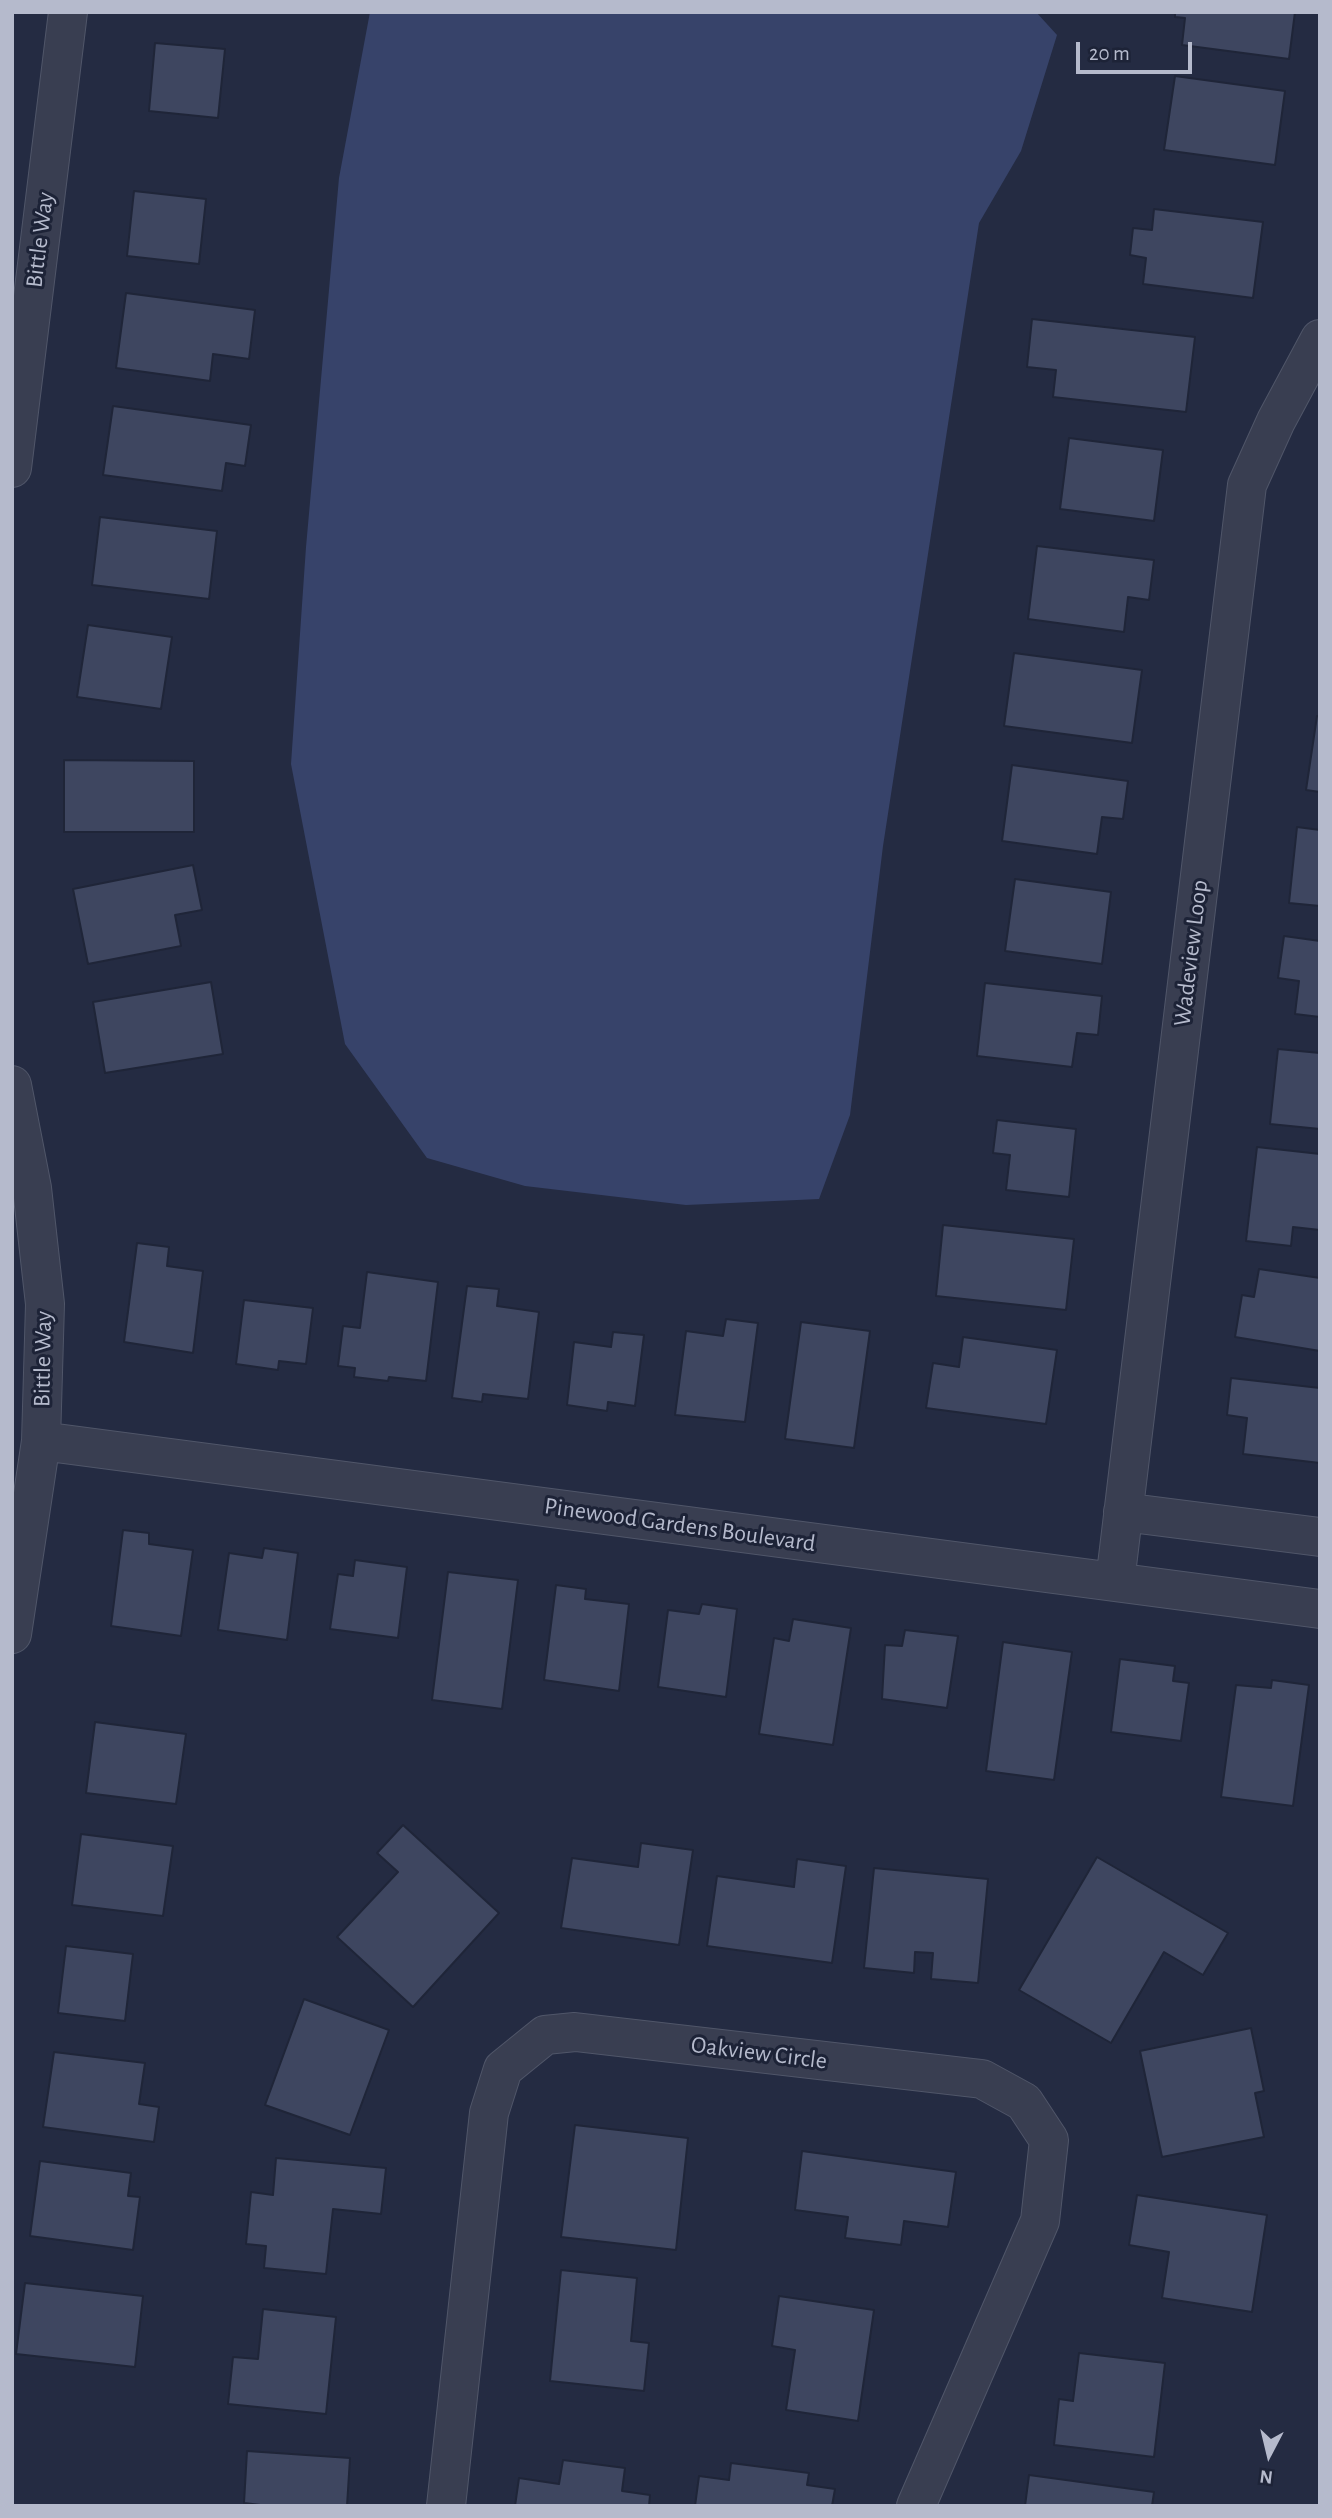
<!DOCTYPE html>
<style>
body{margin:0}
#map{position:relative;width:1332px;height:2518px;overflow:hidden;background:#242b42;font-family:"Alegreya Sans",sans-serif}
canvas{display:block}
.frame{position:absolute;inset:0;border:14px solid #b5bacc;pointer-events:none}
.north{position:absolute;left:1234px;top:2420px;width:70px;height:70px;-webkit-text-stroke:5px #1d2337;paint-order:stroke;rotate:187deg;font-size:19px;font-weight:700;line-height:28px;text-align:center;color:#b5bacc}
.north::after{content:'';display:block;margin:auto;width:24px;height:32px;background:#b5bacc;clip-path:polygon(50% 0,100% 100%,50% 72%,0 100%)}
.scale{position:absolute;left:1076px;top:42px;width:116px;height:32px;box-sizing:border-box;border:4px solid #b5bacc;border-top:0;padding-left:9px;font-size:21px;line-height:24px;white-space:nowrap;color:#b5bacc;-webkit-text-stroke:5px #1d2337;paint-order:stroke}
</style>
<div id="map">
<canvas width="1332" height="2518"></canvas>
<div class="frame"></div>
<div class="north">N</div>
<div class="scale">20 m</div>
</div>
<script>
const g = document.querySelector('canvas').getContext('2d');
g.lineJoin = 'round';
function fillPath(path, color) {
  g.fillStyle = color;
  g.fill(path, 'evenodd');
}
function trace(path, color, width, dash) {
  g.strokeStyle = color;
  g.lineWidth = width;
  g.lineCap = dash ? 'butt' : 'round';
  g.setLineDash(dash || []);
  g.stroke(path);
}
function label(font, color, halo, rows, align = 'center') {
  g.font = font + ' "Alegreya Sans",sans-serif';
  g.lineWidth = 6;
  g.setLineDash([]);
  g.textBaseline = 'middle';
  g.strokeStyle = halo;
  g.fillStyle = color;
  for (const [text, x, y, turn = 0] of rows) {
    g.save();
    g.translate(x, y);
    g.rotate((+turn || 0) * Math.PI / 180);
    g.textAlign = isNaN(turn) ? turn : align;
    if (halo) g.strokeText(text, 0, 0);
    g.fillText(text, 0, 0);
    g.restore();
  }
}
fillPath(new Path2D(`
 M 370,12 L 1036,12 L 1057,35 L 1021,151 L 979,223 L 883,846 L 850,1115 L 819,1199 L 686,1205 L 525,1186 L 427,1158 L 345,1044 L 291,764 L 306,547 L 339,178 Z`), '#37436a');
const building = new Path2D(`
 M 1175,12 L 1295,12 L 1289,59 L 1182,45 L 1185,18 L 1175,17 Z
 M 155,43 L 225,49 L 218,118 L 149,111 Z
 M 1175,76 L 1285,91 L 1275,165 L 1164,150 Z
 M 134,191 L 206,199 L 199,264 L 127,256 Z
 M 1154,209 L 1263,222 L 1253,298 L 1143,284 L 1146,258 L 1130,255 L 1133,228 L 1152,230 Z
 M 126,293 L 255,310 L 249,359 L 213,354 L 210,381 L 116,368 Z
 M 1032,319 L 1195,337 L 1186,412 L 1053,397 L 1056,370 L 1027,367 Z
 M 113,406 L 251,425 L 245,466 L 226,463 L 222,491 L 103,475 Z
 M 1069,438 L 1163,450 L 1154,521 L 1060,509 Z
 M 100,517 L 217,531 L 209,599 L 92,585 Z
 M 1037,546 L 1154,560 L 1149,600 L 1128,597 L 1124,632 L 1028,619 Z
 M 88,625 L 172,637 L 161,709 L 77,697 Z
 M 1014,653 L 1142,670 L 1132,743 L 1004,726 Z
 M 1317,716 L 1320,716 L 1320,792 L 1306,790 Z
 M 64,760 L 194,761 L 194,832 L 64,832 Z
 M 1012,765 L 1128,781 L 1123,819 L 1102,817 L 1097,854 L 1002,841 Z
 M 1297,827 L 1320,830 L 1320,906 L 1289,903 Z
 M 193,865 L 202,910 L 175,915 L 181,946 L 88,964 L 73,889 Z
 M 1015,879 L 1111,892 L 1102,964 L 1005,951 Z
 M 1284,936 L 1320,941 L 1320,1017 L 1295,1014 L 1299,981 L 1278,978 Z
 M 211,982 L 223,1054 L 105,1073 L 93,1002 Z
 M 985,983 L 1102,996 L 1098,1035 L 1077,1033 L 1072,1067 L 977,1056 Z
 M 1278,1049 L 1320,1053 L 1320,1129 L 1270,1124 Z
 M 997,1120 L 1076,1129 L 1069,1197 L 1006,1190 L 1010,1155 L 993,1153 Z
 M 1257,1147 L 1320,1154 L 1320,1230 L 1293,1227 L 1291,1246 L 1246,1241 Z
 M 943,1225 L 1074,1239 L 1066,1310 L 936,1296 Z
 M 137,1243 L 169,1247 L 167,1266 L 203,1271 L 193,1353 L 124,1342 Z
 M 1259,1269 L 1320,1278 L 1320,1351 L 1235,1337 L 1242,1295 L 1254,1297 Z
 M 367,1272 L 438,1282 L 426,1381 L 389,1377 L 388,1381 L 354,1377 L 355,1368 L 338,1366 L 343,1326 L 360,1328 Z
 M 467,1286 L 499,1289 L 497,1306 L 539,1312 L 528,1399 L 483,1394 L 482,1402 L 452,1398 Z
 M 244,1300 L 313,1308 L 306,1364 L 279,1361 L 278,1370 L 236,1364 Z
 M 726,1319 L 758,1323 L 745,1422 L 675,1415 L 686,1331 L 723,1336 Z
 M 801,1322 L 870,1331 L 854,1448 L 785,1439 Z
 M 613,1332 L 644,1335 L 635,1406 L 608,1402 L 607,1411 L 567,1405 L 574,1342 L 611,1347 Z
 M 963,1337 L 1057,1350 L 1046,1424 L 926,1408 L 933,1363 L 959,1367 Z
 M 1231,1378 L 1320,1388 L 1320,1463 L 1243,1454 L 1247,1418 L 1227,1415 Z
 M 123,1530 L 149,1533 L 149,1544 L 193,1550 L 181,1636 L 111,1626 Z
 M 264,1548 L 298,1553 L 287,1640 L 218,1630 L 229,1553 L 262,1558 Z
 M 355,1560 L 407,1567 L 398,1638 L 330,1629 L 338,1574 L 353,1576 Z
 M 448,1572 L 518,1580 L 502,1709 L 432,1700 Z
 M 556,1585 L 586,1589 L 585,1599 L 629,1604 L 619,1691 L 544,1680 Z
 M 702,1604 L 737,1609 L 726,1697 L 658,1687 L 668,1610 L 699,1614 Z
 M 793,1619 L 851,1628 L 833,1745 L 759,1734 L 774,1638 L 789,1641 Z
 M 905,1630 L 958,1636 L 947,1708 L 882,1699 L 885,1645 L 902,1646 Z
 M 1003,1642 L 1072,1652 L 1054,1780 L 986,1771 Z
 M 1120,1659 L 1175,1666 L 1173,1681 L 1189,1683 L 1181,1741 L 1111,1732 Z
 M 1272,1680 L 1309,1685 L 1293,1806 L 1221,1797 L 1236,1685 L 1271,1688 Z
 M 95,1722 L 186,1734 L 176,1804 L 86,1793 Z
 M 403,1825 L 499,1913 L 413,2007 L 337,1937 L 398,1872 L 377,1853 Z
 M 81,1834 L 173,1846 L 163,1916 L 72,1905 Z
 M 641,1843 L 693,1850 L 679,1945 L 561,1928 L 572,1858 L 638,1867 Z
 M 1097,1857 L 1228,1933 L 1203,1975 L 1164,1952 L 1111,2043 L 1019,1990 Z
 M 797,1859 L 846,1866 L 832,1963 L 707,1946 L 717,1876 L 794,1887 Z
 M 874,1868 L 988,1879 L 978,1983 L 931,1979 L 933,1953 L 915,1952 L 914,1973 L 864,1968 Z
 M 66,1946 L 133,1954 L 125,2021 L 58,2013 Z
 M 304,1999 L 389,2030 L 350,2135 L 265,2105 Z
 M 1251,2028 L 1264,2091 L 1255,2093 L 1264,2137 L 1162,2157 L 1140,2051 Z
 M 54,2052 L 145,2063 L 139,2104 L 159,2107 L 154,2142 L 43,2127 Z
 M 575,2125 L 688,2138 L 676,2250 L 561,2237 Z
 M 802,2151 L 956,2172 L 948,2227 L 904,2221 L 901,2245 L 845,2238 L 848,2217 L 795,2210 Z
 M 276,2158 L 386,2168 L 381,2214 L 333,2209 L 326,2274 L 264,2268 L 266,2246 L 246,2244 L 251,2192 L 273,2195 Z
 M 40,2161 L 131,2173 L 128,2196 L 140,2197 L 133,2250 L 30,2236 Z
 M 1137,2195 L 1267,2215 L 1252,2312 L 1162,2298 L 1169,2252 L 1129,2245 Z
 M 561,2270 L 637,2278 L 631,2341 L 649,2343 L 644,2391 L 550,2381 Z
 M 25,2283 L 143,2296 L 135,2367 L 16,2354 Z
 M 779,2296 L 874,2310 L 858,2421 L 786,2410 L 795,2350 L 772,2346 Z
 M 263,2309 L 336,2317 L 326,2414 L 228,2404 L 233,2357 L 258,2359 Z
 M 1079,2353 L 1165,2363 L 1154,2457 L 1054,2445 L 1059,2399 L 1073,2401 Z
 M 247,2451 L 350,2458 L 347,2506 L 269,2506 L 244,2503 Z
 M 563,2460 L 625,2468 L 622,2491 L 650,2495 L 649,2506 L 515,2506 L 519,2478 L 559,2484 Z
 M 731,2463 L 809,2473 L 807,2485 L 835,2489 L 832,2506 L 695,2506 L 699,2476 L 729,2480 Z
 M 1029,2475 L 1154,2492 L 1152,2506 L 1025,2506 Z`);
fillPath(building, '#3e4660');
trace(building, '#1f2538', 2);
const minor = new Path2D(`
 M 12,468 L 68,12
 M 12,1085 L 32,1188 L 45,1304 L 41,1441 L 12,1634
 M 41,1441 L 1320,1609
 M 1123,1512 L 1320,1537
 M 1115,1582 L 1247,485 L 1276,421 L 1320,339
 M 446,2506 L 489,2113 L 503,2069 L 545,2035 L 575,2032 L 982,2079 L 1024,2102 L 1049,2140 L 1040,2221 L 916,2506`);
trace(minor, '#505669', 40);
trace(minor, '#393e51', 38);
label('24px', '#b5bacc', '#1d2337', [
 ["Bittle Way",40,240,-83],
 ["Wadeview Loop",1191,953,-83],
 ["Bittle Way",43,1359,-89],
 ["Pinewood Gardens Boulevard",680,1525,8],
 ["Oakview Circle",759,2053,7]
]);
</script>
